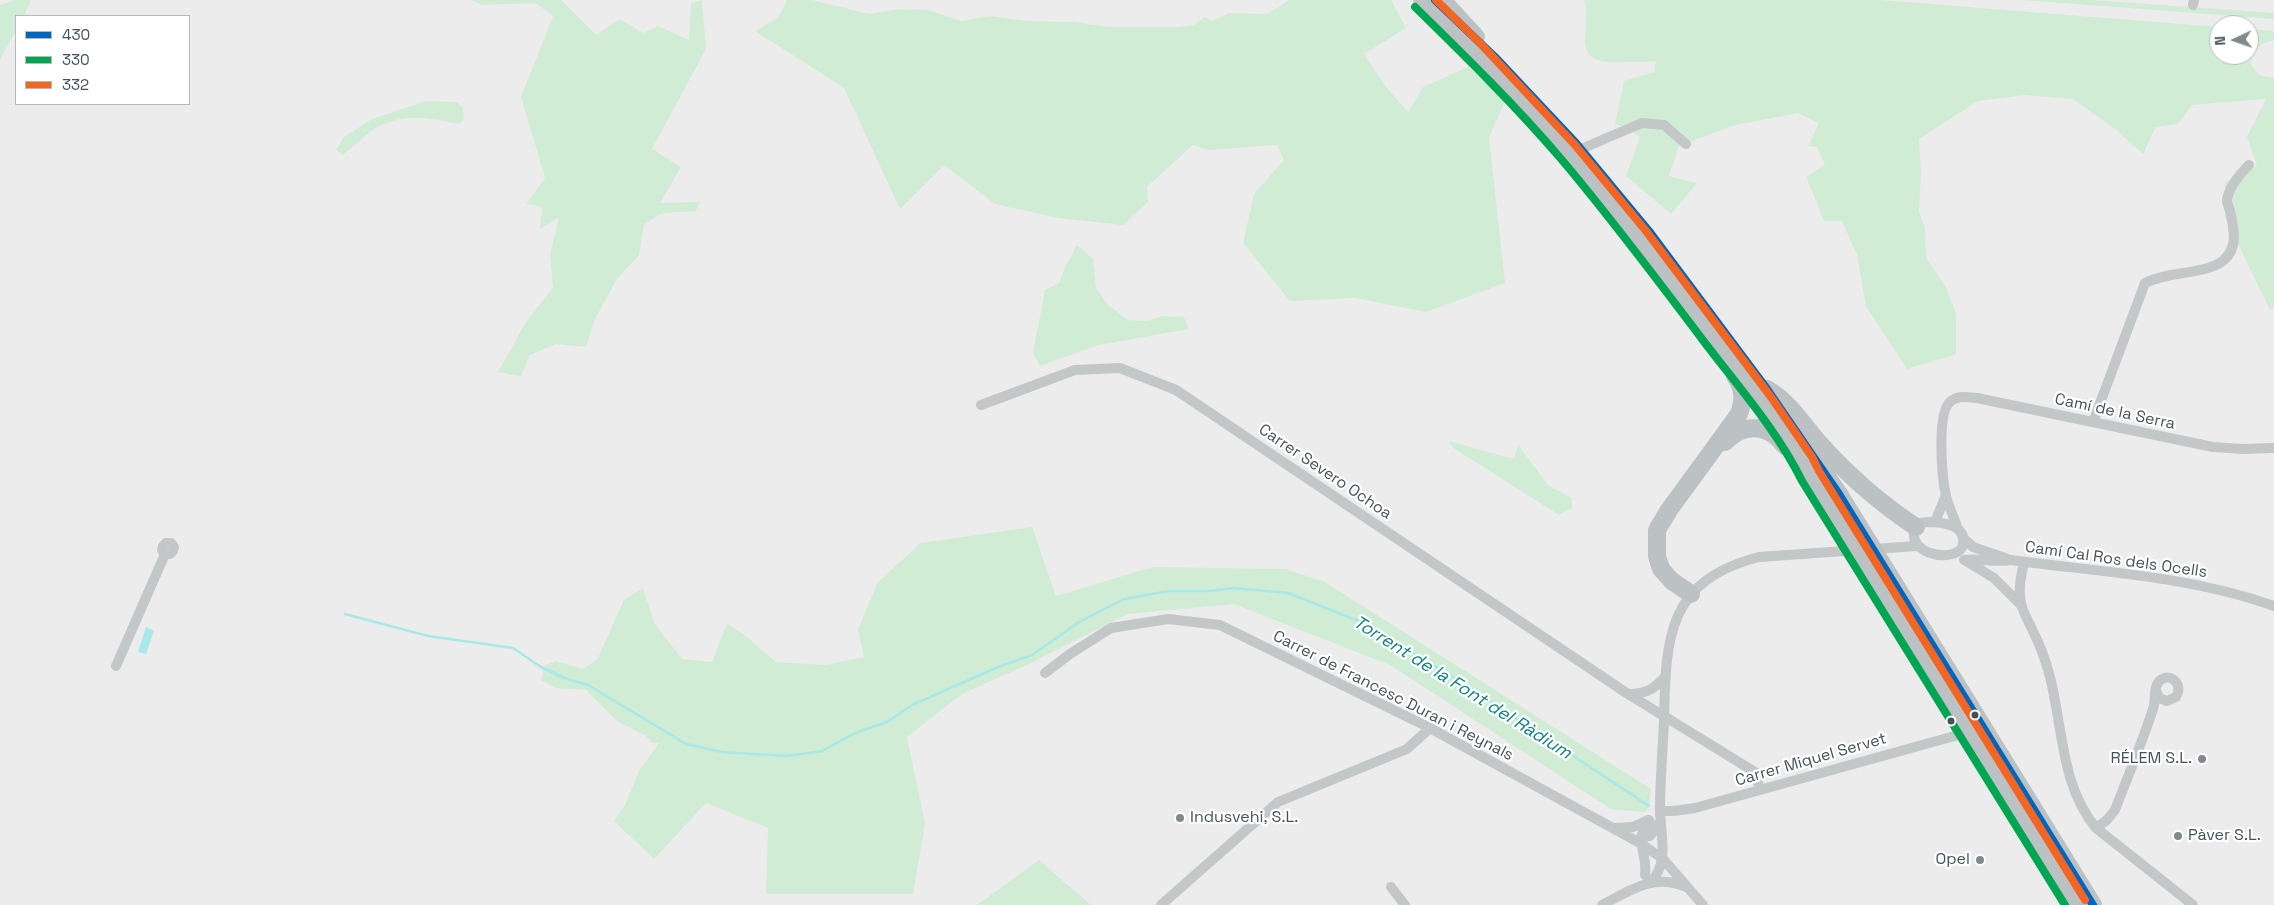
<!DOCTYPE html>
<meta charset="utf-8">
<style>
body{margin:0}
#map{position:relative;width:2274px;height:905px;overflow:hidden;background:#edecec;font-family:"Space Grotesk",sans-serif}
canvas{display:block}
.legend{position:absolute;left:15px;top:15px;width:175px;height:90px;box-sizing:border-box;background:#fff;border:1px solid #b5babc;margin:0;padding:6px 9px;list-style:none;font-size:15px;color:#455358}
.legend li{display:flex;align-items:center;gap:10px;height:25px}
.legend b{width:25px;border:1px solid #b5babc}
.north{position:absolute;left:2209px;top:15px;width:50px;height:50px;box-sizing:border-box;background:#fff;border:1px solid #b5babc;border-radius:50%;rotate:267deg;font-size:14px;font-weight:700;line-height:20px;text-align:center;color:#455358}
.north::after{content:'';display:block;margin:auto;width:18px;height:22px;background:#80898c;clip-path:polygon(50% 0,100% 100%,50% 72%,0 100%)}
</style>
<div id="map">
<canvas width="2274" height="905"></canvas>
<ul class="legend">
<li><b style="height:6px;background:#0065bd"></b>430</li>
<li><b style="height:6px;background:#00a651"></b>330</li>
<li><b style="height:6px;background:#f26522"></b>332</li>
</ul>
<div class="north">N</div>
</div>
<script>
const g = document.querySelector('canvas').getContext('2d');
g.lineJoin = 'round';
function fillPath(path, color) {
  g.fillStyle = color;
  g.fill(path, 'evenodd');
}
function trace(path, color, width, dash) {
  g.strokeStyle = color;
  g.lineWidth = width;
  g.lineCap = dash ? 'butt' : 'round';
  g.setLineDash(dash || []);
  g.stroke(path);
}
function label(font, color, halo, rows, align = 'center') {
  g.font = font + ' "Space Grotesk",sans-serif';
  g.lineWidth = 4.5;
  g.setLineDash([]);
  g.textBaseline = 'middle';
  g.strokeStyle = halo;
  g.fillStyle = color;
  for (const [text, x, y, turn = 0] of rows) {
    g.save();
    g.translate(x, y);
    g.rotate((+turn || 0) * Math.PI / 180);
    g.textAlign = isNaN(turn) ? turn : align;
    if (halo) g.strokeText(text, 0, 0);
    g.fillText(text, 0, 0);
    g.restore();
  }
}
fillPath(new Path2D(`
 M 15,0 L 31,0 L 24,16 L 16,16 L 16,30 L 0,60 L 0,5 Z
 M 470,0 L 561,0 L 596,35 L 620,19 L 643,33 L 658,26 L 689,40 L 691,3 L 702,0 L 706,49 L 652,149 L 681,167 L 660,203 L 700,202 L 696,211 L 663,213 L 644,224 L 639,255 L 617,279 L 595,319 L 586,347 L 556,344 L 530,355 L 521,376 L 498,372 L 527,320 L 553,288 L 550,255 L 559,217 L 540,229 L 542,207 L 526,204 L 545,178 L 521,97 L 553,16 L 535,3 L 482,5 Z
 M 787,0 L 812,0 L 870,14 L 900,9 L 928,10 L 962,21 L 989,16 L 1027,21 L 1074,22 L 1108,27 L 1177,27 L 1193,25 L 1205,17 L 1212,21 L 1229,13 L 1268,14 L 1289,0 L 1391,0 L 1406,28 L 1364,54 L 1386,87 L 1408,112 L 1423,87 L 1468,67 L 1507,97 L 1489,138 L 1505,283 L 1426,312 L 1355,298 L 1290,301 L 1243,243 L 1254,194 L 1284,160 L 1277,145 L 1208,150 L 1193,145 L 1147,187 L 1148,202 L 1123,225 L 1058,218 L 995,204 L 944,165 L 900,209 L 844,88 L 755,31 L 778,18 Z
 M 1584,0 L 1881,0 L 2219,27 L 2219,55 L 2249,55 L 2249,29 L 2274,31 L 2274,41 C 2260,40 2256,52 2250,63 L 2259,75 L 2274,78 L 2274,307 L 2270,310 L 2225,217 L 2225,182 L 2257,166 L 2247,137 L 2266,99 L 2192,105 L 2178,124 L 2156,127 L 2143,154 L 2115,129 L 2073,99 L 2025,95 L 1978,101 L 1919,139 L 1921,173 L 1919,212 L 1925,228 L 1926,258 L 1946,287 L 1956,314 L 1956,354 L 1907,369 L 1866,306 L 1857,255 L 1842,221 L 1824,221 L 1806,177 L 1825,165 L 1817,147 L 1808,146 L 1819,123 L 1798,113 L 1735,125 L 1679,146 L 1669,176 L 1697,183 L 1671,214 L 1626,176 L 1640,137 L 1627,128 L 1615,124 L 1624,81 L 1654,72 L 1656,61 C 1647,62 1638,62 1629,62 C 1610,63 1584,65 1585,39 C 1585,25 1589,13 1584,0 Z
 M 2021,0 L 2093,0 L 2274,13 L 2274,19 Z
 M 426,101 L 457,102 L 463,108 L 464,119 L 459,124 C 430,118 404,112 376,128 C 364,135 354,147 343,155 L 336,150 L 344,137 L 372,119 Z
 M 1077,245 L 1093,259 L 1096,288 L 1108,305 L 1128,320 L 1146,321 L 1163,316 L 1184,317 L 1189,329 L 1098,345 L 1040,366 L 1033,353 L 1045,290 L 1059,283 L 1065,267 Z
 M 1449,441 L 1514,459 L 1518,445 L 1549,486 L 1572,498 L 1572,508 L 1559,515 L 1453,448 Z
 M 1032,527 L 1056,596 L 1153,567 L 1286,569 L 1325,582 L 1651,789 L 1649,806 L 1645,812 L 1611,809 L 1390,665 L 1234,604 L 1128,614 L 1029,664 L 962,694 L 907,737 L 925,824 L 913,894 L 766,894 L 768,828 L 706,803 L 654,859 L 614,821 L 625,805 L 639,771 L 659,743 L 652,743 L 646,736 L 618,722 L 586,690 L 556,688 L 541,680 L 545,665 L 556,661 L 582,669 L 597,660 L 624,600 L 643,588 L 655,624 L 682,659 L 712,662 L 727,624 L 746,636 L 776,662 L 825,665 L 864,657 L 858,629 L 878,582 L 921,543 Z
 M 1039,860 L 1091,905 L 977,905 Z`), '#d1ecd5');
fillPath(new Path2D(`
 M 146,627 L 154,631 L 146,654 L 138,652 Z`), '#a7e8e8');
trace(new Path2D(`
 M 345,614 L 428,636 L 513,648 L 541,667 L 564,678 L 588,685 L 686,744 L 722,752 L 787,756 L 822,751 L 855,733 L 887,722 L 912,705 L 998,667 L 1032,655 L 1079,622 L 1124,599 L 1169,591 L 1209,591 L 1234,588 L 1288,593 L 1366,624 L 1466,685 L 1649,806`), '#a7e8e8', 2.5);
trace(new Path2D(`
 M 2193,5 L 2194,0
 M 1581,149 L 1642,123 L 1664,125 L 1686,144
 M 981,405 L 1075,370 L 1120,368 L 1176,390 L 1628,694 L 1755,772 L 1760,790
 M 2093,422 L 2145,283 C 2170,271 2195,275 2216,265 C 2239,254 2235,232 2230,211 C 2229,208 2227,203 2227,200 C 2229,186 2240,174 2249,165
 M 1927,522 C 1940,522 1966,524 1963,543 C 1963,547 1961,550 1957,552 C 1944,560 1911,553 1914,531 L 1921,523 Z
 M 1935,522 L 1946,495
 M 1958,529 C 1954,518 1949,507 1946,496 C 1942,478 1936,412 1951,401 C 1958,395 1968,397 1977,398 L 2213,447 L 2243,449 L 2274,448
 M 1963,538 L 1973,547 L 2008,559
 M 1964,560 C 1980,558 1995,563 2011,560 C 2099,572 2190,576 2274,606
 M 1966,561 L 1994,578 L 2021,605
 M 2024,562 C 2021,576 2018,589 2021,603 C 2023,613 2029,622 2033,631 C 2040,645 2046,662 2050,677 C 2063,728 2061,786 2096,828 L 2193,905
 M 116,666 L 165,554 L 162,550 L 163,546 L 166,543 L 171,543 L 174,547 L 173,551 L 170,554 L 165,554
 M 1045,673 L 1070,654 L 1111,628 L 1168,619 L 1220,625 L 1430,728 L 1640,843 L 1663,859 L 1703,905
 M 1628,694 C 1645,694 1653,690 1664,678
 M 1660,811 L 1674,811 L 1695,808 L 1969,732
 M 1614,828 L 1633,827 L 1648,820
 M 2096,828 L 2107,820 L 2115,810 C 2128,776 2142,743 2153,709 C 2156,701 2153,689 2158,683 C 2166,670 2185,682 2176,697 L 2167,701 L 2159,698 L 2156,690
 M 1636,840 L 1650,836 L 1661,820
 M 1645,875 C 1648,852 1633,841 1649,820
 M 1651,882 C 1670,862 1660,834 1660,809 C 1660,779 1663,749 1664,719 C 1666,637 1667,581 1759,557 L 1917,546
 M 1391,887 L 1405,905
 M 1161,905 L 1278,802 L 1407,749 L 1430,728
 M 1602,905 C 1631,890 1653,873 1686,887`), '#c4c7c8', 10);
trace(new Path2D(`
 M 1422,0 L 1473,50 L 1568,152 L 1638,237 L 1763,403 L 1804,463 L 1810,476 L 2077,905
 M 1442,0 L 1476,37
 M 1767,389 C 1790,402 1803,425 1820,444 C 1848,475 1881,504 1916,527
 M 1725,442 C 1744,422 1769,424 1785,446
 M 1805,446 L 1839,494 L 2093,905
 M 1691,594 L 1672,581 L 1661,569 L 1657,556 L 1657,530 L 1669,510 L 1739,414 C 1744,399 1744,389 1735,376`), '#bcc2c4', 18);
trace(new Path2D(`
 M 1435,0 L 1497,59 L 1576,143 L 1649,231 L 1767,389 L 1839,494 L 2093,905`), '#0065bd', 8);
trace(new Path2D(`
 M 1415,7 C 1465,56 1516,106 1562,160 C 1611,218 1656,278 1702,339 C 1736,384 1777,430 1802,481 L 2065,905`), '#00a651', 8);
trace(new Path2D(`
 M 1436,0 L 1480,43 L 1575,145 L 1646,231 L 1771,397 L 1812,457 L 1819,471 L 2085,900`), '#f26522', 8);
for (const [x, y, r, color] of [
 [1975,715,4.5,"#455358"],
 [1951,721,4.5,"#455358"],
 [2202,759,5,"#80898c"],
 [1180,818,5,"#80898c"],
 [2178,836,5,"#80898c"],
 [1980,860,5,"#80898c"]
]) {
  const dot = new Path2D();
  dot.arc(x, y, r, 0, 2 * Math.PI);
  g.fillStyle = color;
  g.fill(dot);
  trace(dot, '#fff', 2);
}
label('16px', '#455358', '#fff', [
 ["Camí de la Serra",2115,412,12],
 ["Carrer Severo Ochoa",1325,472,34],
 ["Camí Cal Ros dels Ocells",2116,560,8],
 ["Carrer de Francesc Duran i Reynals",1393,696,27],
 ["Carrer Miquel Servet",1811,760,-16]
]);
label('16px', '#455358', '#fff', [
 ["RÉLEM S.L.",2192,759],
 ["Indusvehi, S.L.",1190,818,"left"],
 ["Pàver S.L.",2188,836,"left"],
 ["Opel",1970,860]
], 'right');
label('italic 18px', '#128082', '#fff', [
 ["Torrent de la Font del Ràdium",1462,688,32]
]);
</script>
